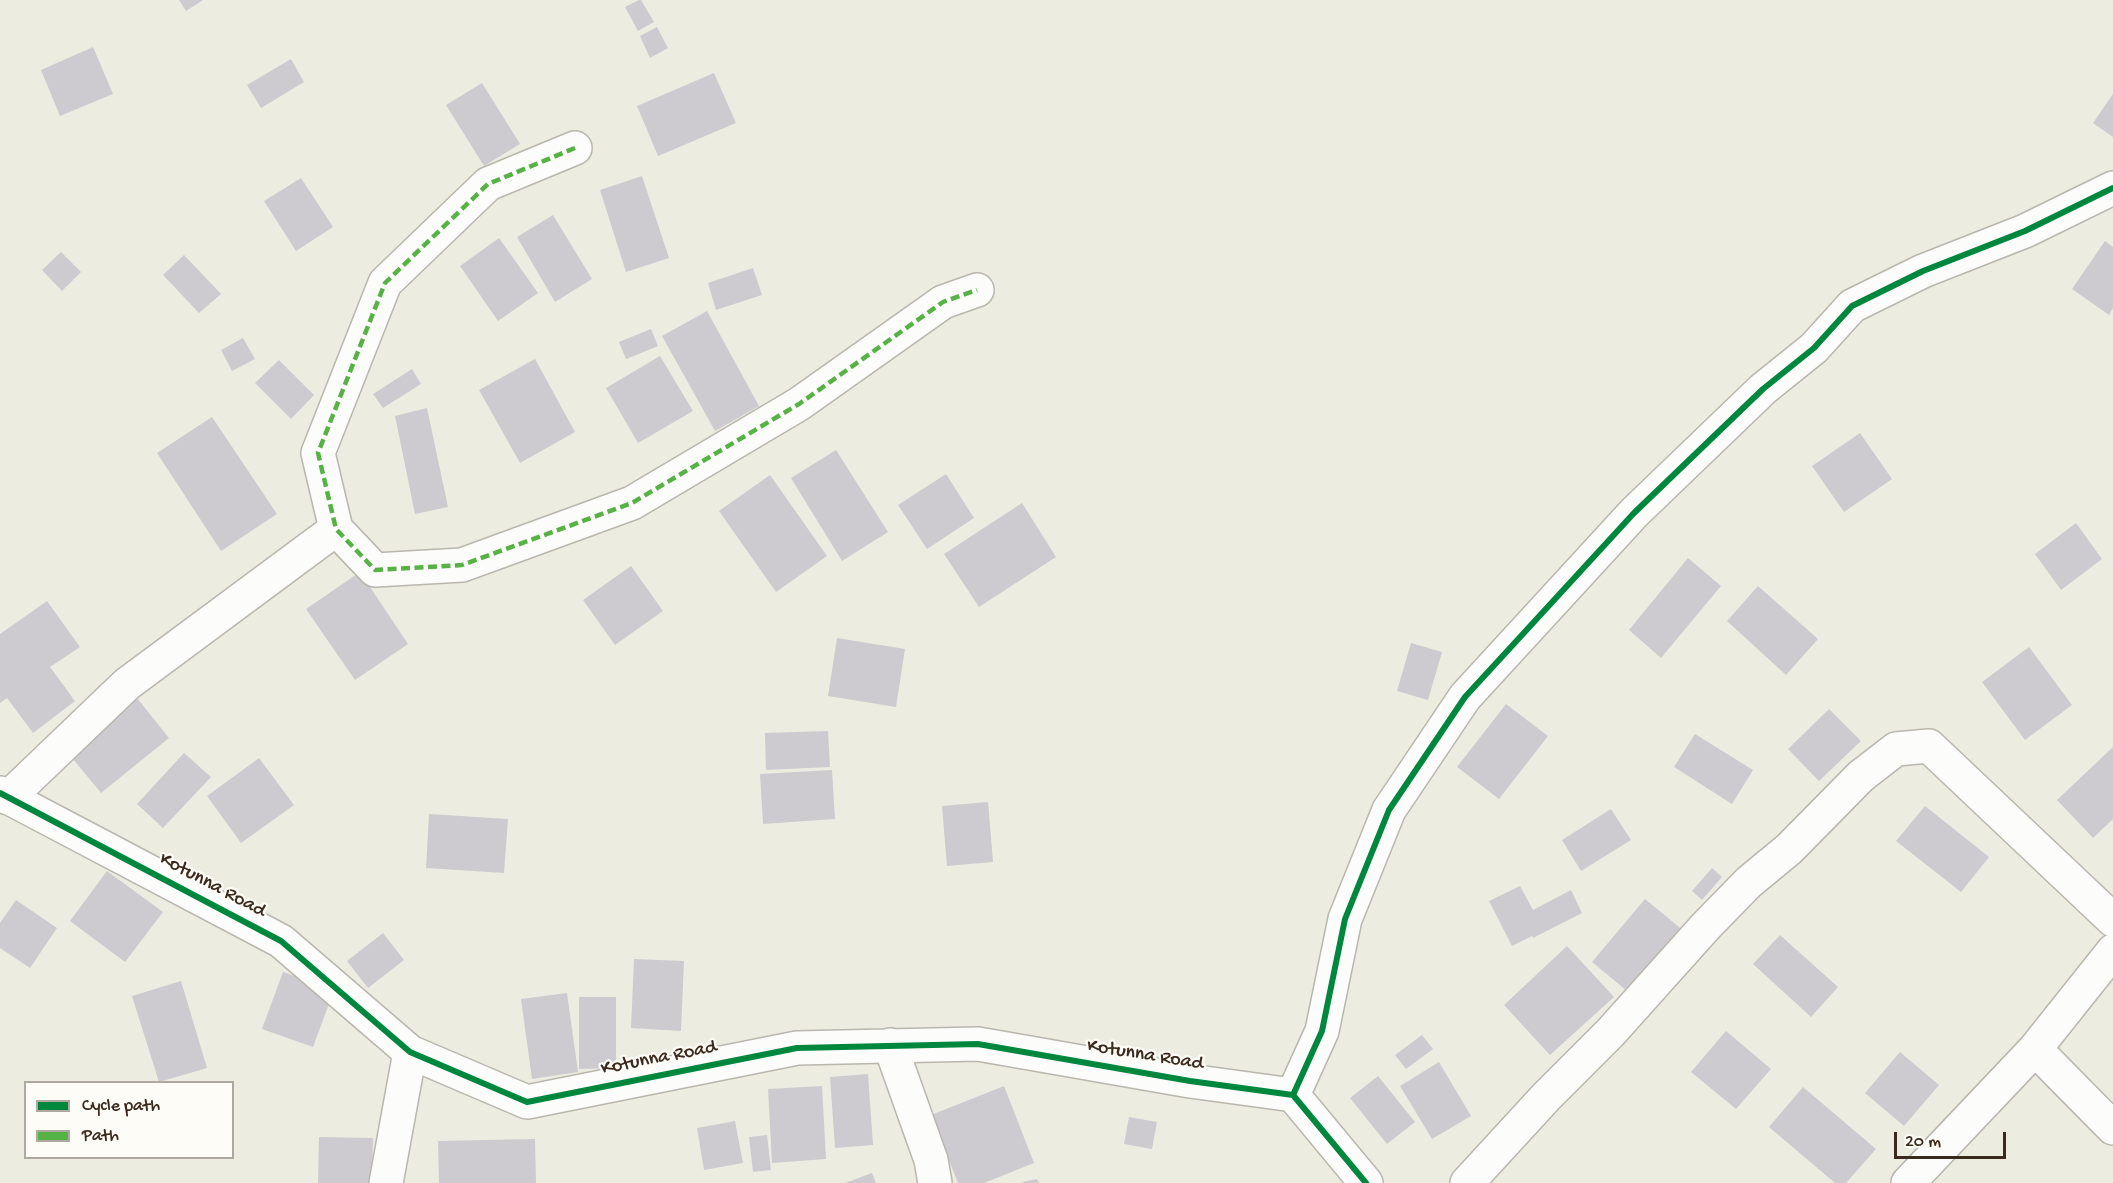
<!DOCTYPE html>
<style>
body{margin:0}
#map{position:relative;width:2113px;height:1183px;overflow:hidden;background:#edece1;font-family:"Gochi Hand",sans-serif}
canvas{display:block}
.legend{position:absolute;left:24px;top:1081px;width:210px;height:78px;box-sizing:border-box;background:#fdfcf7;border:2px solid #afa8a0;margin:0;padding:8px 10px;list-style:none;font-size:18px;color:#3b2a1e}
.legend li{display:flex;align-items:center;gap:12px;height:30px}
.legend b{width:30px;border:2px solid #afa8a0}
.scale{position:absolute;left:1894px;top:1132px;width:112px;height:27px;box-sizing:border-box;border:3px solid #3b2a1e;border-top:0;padding-left:8px;font-size:18px;line-height:21px;white-space:nowrap;color:#3b2a1e;-webkit-text-stroke:4px #fdfcf7;paint-order:stroke}
</style>
<div id="map">
<canvas width="2113" height="1183"></canvas>
<ul class="legend">
<li><b style="height:8px;background:#00873e"></b>Cycle path</li>
<li><b style="height:8px;background:#57b245"></b>Path</li>
</ul>
<div class="scale">20 m</div>
</div>
<script>
const g = document.querySelector('canvas').getContext('2d');
g.lineJoin = 'round';
function fillPath(path, color) {
  g.fillStyle = color;
  g.fill(path, 'evenodd');
}
function trace(path, color, width, dash) {
  g.strokeStyle = color;
  g.lineWidth = width;
  g.lineCap = dash ? 'butt' : 'round';
  g.setLineDash(dash || []);
  g.stroke(path);
}
function label(font, color, halo, rows, align = 'center') {
  g.font = font + ' "Gochi Hand",sans-serif';
  g.lineWidth = 4.5;
  g.setLineDash([]);
  g.textBaseline = 'middle';
  g.strokeStyle = halo;
  g.fillStyle = color;
  for (const [text, x, y, turn = 0] of rows) {
    g.save();
    g.translate(x, y);
    g.rotate((+turn || 0) * Math.PI / 180);
    g.textAlign = isNaN(turn) ? turn : align;
    if (halo) g.strokeText(text, 0, 0);
    g.fillText(text, 0, 0);
    g.restore();
  }
}
fillPath(new Path2D(`
 M 179,0 L 203,0 L 186,11 Z
 M 639,0 L 641,0 L 654,22 L 638,31 L 625,7 Z
 M 657,27 L 668,48 L 650,58 L 640,36 Z
 M 93,47 L 113,94 L 60,116 L 41,70 Z
 M 291,59 L 304,82 L 261,108 L 247,85 Z
 M 714,73 L 736,123 L 658,156 L 637,106 Z
 M 482,83 L 520,144 L 484,166 L 446,105 Z
 M 2113,94 L 2113,137 L 2093,123 Z
 M 642,176 L 669,258 L 626,272 L 600,190 Z
 M 301,178 L 333,227 L 296,251 L 264,201 Z
 M 553,215 L 592,279 L 555,302 L 517,237 Z
 M 499,238 L 538,293 L 498,321 L 460,266 Z
 M 2105,241 L 2113,247 L 2113,308 L 2109,315 L 2072,289 Z
 M 61,252 L 81,272 L 62,291 L 42,270 Z
 M 184,255 L 221,294 L 199,313 L 163,275 Z
 M 753,268 L 762,295 L 716,310 L 708,283 Z
 M 707,311 L 759,406 L 715,431 L 662,336 Z
 M 651,329 L 658,346 L 626,359 L 619,342 Z
 M 243,338 L 255,359 L 232,371 L 221,350 Z
 M 660,356 L 693,411 L 638,443 L 606,388 Z
 M 535,359 L 575,432 L 520,463 L 479,390 Z
 M 279,360 L 314,395 L 291,419 L 255,383 Z
 M 412,369 L 421,384 L 383,408 L 373,394 Z
 M 427,408 L 448,507 L 415,514 L 395,416 Z
 M 212,417 L 277,514 L 221,551 L 157,453 Z
 M 1860,433 L 1892,479 L 1844,512 L 1812,466 Z
 M 836,450 L 888,532 L 842,561 L 791,478 Z
 M 946,474 L 974,518 L 927,549 L 898,505 Z
 M 770,475 L 827,556 L 776,592 L 719,511 Z
 M 1022,503 L 1056,557 L 979,607 L 944,554 Z
 M 2076,523 L 2102,559 L 2061,590 L 2035,554 Z
 M 1688,558 L 1721,586 L 1661,658 L 1629,630 Z
 M 631,566 L 663,611 L 615,645 L 583,600 Z
 M 360,572 L 408,644 L 355,680 L 306,609 Z
 M 1758,586 L 1818,639 L 1786,675 L 1727,621 Z
 M 47,601 L 80,647 L 50,667 L 75,701 L 33,733 L 7,698 L 0,703 L 0,634 Z
 M 837,638 L 905,649 L 896,707 L 828,696 Z
 M 1411,643 L 1442,652 L 1428,700 L 1397,691 Z
 M 2029,647 L 2072,705 L 2025,740 L 1982,682 Z
 M 133,693 L 169,738 L 101,793 L 64,748 Z
 M 1506,704 L 1548,736 L 1499,799 L 1457,767 Z
 M 1829,709 L 1861,741 L 1819,781 L 1788,749 Z
 M 828,731 L 830,767 L 766,770 L 765,733 Z
 M 1695,734 L 1753,770 L 1732,804 L 1674,767 Z
 M 2113,747 L 2113,819 L 2093,838 L 2057,800 Z
 M 184,753 L 211,777 L 163,828 L 137,804 Z
 M 259,758 L 294,805 L 241,843 L 207,796 Z
 M 832,770 L 835,819 L 763,824 L 760,774 Z
 M 988,802 L 993,862 L 947,866 L 942,806 Z
 M 1925,806 L 1989,857 L 1961,892 L 1896,841 Z
 M 1611,809 L 1631,840 L 1581,871 L 1562,840 Z
 M 429,814 L 508,819 L 504,873 L 426,868 Z
 M 1712,868 L 1722,877 L 1702,900 L 1692,891 Z
 M 107,871 L 163,912 L 125,962 L 70,921 Z
 M 1520,886 L 1533,910 L 1571,890 L 1582,913 L 1533,938 L 1532,936 L 1512,946 L 1489,901 Z
 M 1645,899 L 1684,931 L 1632,995 L 1592,962 Z
 M 16,900 L 57,928 L 30,968 L 0,948 L 0,923 Z
 M 383,933 L 404,960 L 368,988 L 347,961 Z
 M 1780,935 L 1838,987 L 1811,1017 L 1753,964 Z
 M 1567,946 L 1614,997 L 1550,1055 L 1504,1005 Z
 M 634,959 L 684,961 L 681,1031 L 631,1028 Z
 M 283,972 L 334,990 L 313,1047 L 262,1029 Z
 M 181,981 L 207,1068 L 159,1082 L 132,996 Z
 M 567,993 L 578,1072 L 532,1079 L 521,999 Z
 M 579,997 L 616,997 L 616,1068 L 579,1069 Z
 M 1726,1031 L 1771,1069 L 1736,1109 L 1691,1072 Z
 M 1422,1035 L 1433,1049 L 1406,1069 L 1395,1055 Z
 M 1900,1052 L 1939,1085 L 1904,1126 L 1865,1093 Z
 M 1439,1062 L 1471,1116 L 1432,1139 L 1400,1086 Z
 M 868,1074 L 873,1145 L 835,1148 L 830,1077 Z
 M 1378,1076 L 1415,1122 L 1387,1144 L 1350,1098 Z
 M 822,1086 L 826,1159 L 772,1163 L 768,1089 Z
 M 1004,1086 L 1034,1163 L 984,1183 L 958,1183 L 931,1115 Z
 M 1803,1087 L 1876,1149 L 1846,1183 L 1835,1183 L 1769,1127 Z
 M 1129,1117 L 1157,1122 L 1152,1149 L 1124,1144 Z
 M 735,1121 L 743,1163 L 704,1170 L 697,1128 Z
 M 767,1135 L 771,1170 L 753,1172 L 749,1137 Z
 M 319,1137 L 373,1138 L 372,1183 L 318,1183 Z
 M 535,1139 L 536,1183 L 439,1183 L 438,1141 Z
 M 872,1173 L 876,1183 L 845,1183 Z
 M 1037,1179 L 1039,1183 L 1022,1183 L 1022,1182 Z`), '#cdcbcf');
const street = new Path2D(`
 M 575,148 L 488,184 L 385,283 L 318,453 L 336,529 L 375,570 L 462,565 L 632,503 L 799,404 L 943,302 L 977,290
 M 0,793 L 281,941 L 410,1052 L 527,1102 L 797,1048 L 978,1044 L 1190,1081 L 1293,1095 L 1366,1183
 M 8,798 L 127,684 L 336,529
 M 890,1045 L 931,1160 L 935,1183
 M 2035,1049 L 2113,1128
 M 1293,1095 L 1322,1031 L 1345,919 L 1389,810 L 1465,697 L 1634,513 L 1763,389 L 1814,348 L 1852,306 L 1923,271 L 2025,231 L 2113,188
 M 386,1183 L 410,1052
 M 1467,1183 L 1546,1097 L 1611,1032 L 1706,926 L 1749,882 L 1789,849 L 1861,776 L 1896,749 L 1929,746 L 2113,920
 M 1908,1183 L 2035,1049 L 2113,951`);
trace(street, '#b9b6ae', 36);
trace(street, '#fcfcfa', 33);
trace(new Path2D(`
 M 575,148 L 488,184 L 385,283 L 318,453 L 336,529 L 375,570 L 462,565 L 632,503 L 799,404 L 943,302 L 977,290`), '#57b245', 4.5, [9, 4.5]);
trace(new Path2D(`
 M 0,793 L 281,941 L 410,1052 L 527,1102 L 797,1048 L 978,1044 L 1190,1081 L 1293,1095 L 1366,1183
 M 1293,1095 L 1322,1031 L 1345,919 L 1389,810 L 1465,697 L 1634,513 L 1763,389 L 1814,348 L 1852,306 L 1923,271 L 2025,231 L 2113,188`), '#00873e', 6);
label('20px', '#3b2a1e', '#fdfcf7', [
 ["Kotunna Road",212,886,28],
 ["Kotunna Road",1145,1056,9],
 ["Kotunna Road",659,1059,-11]
]);
</script>
